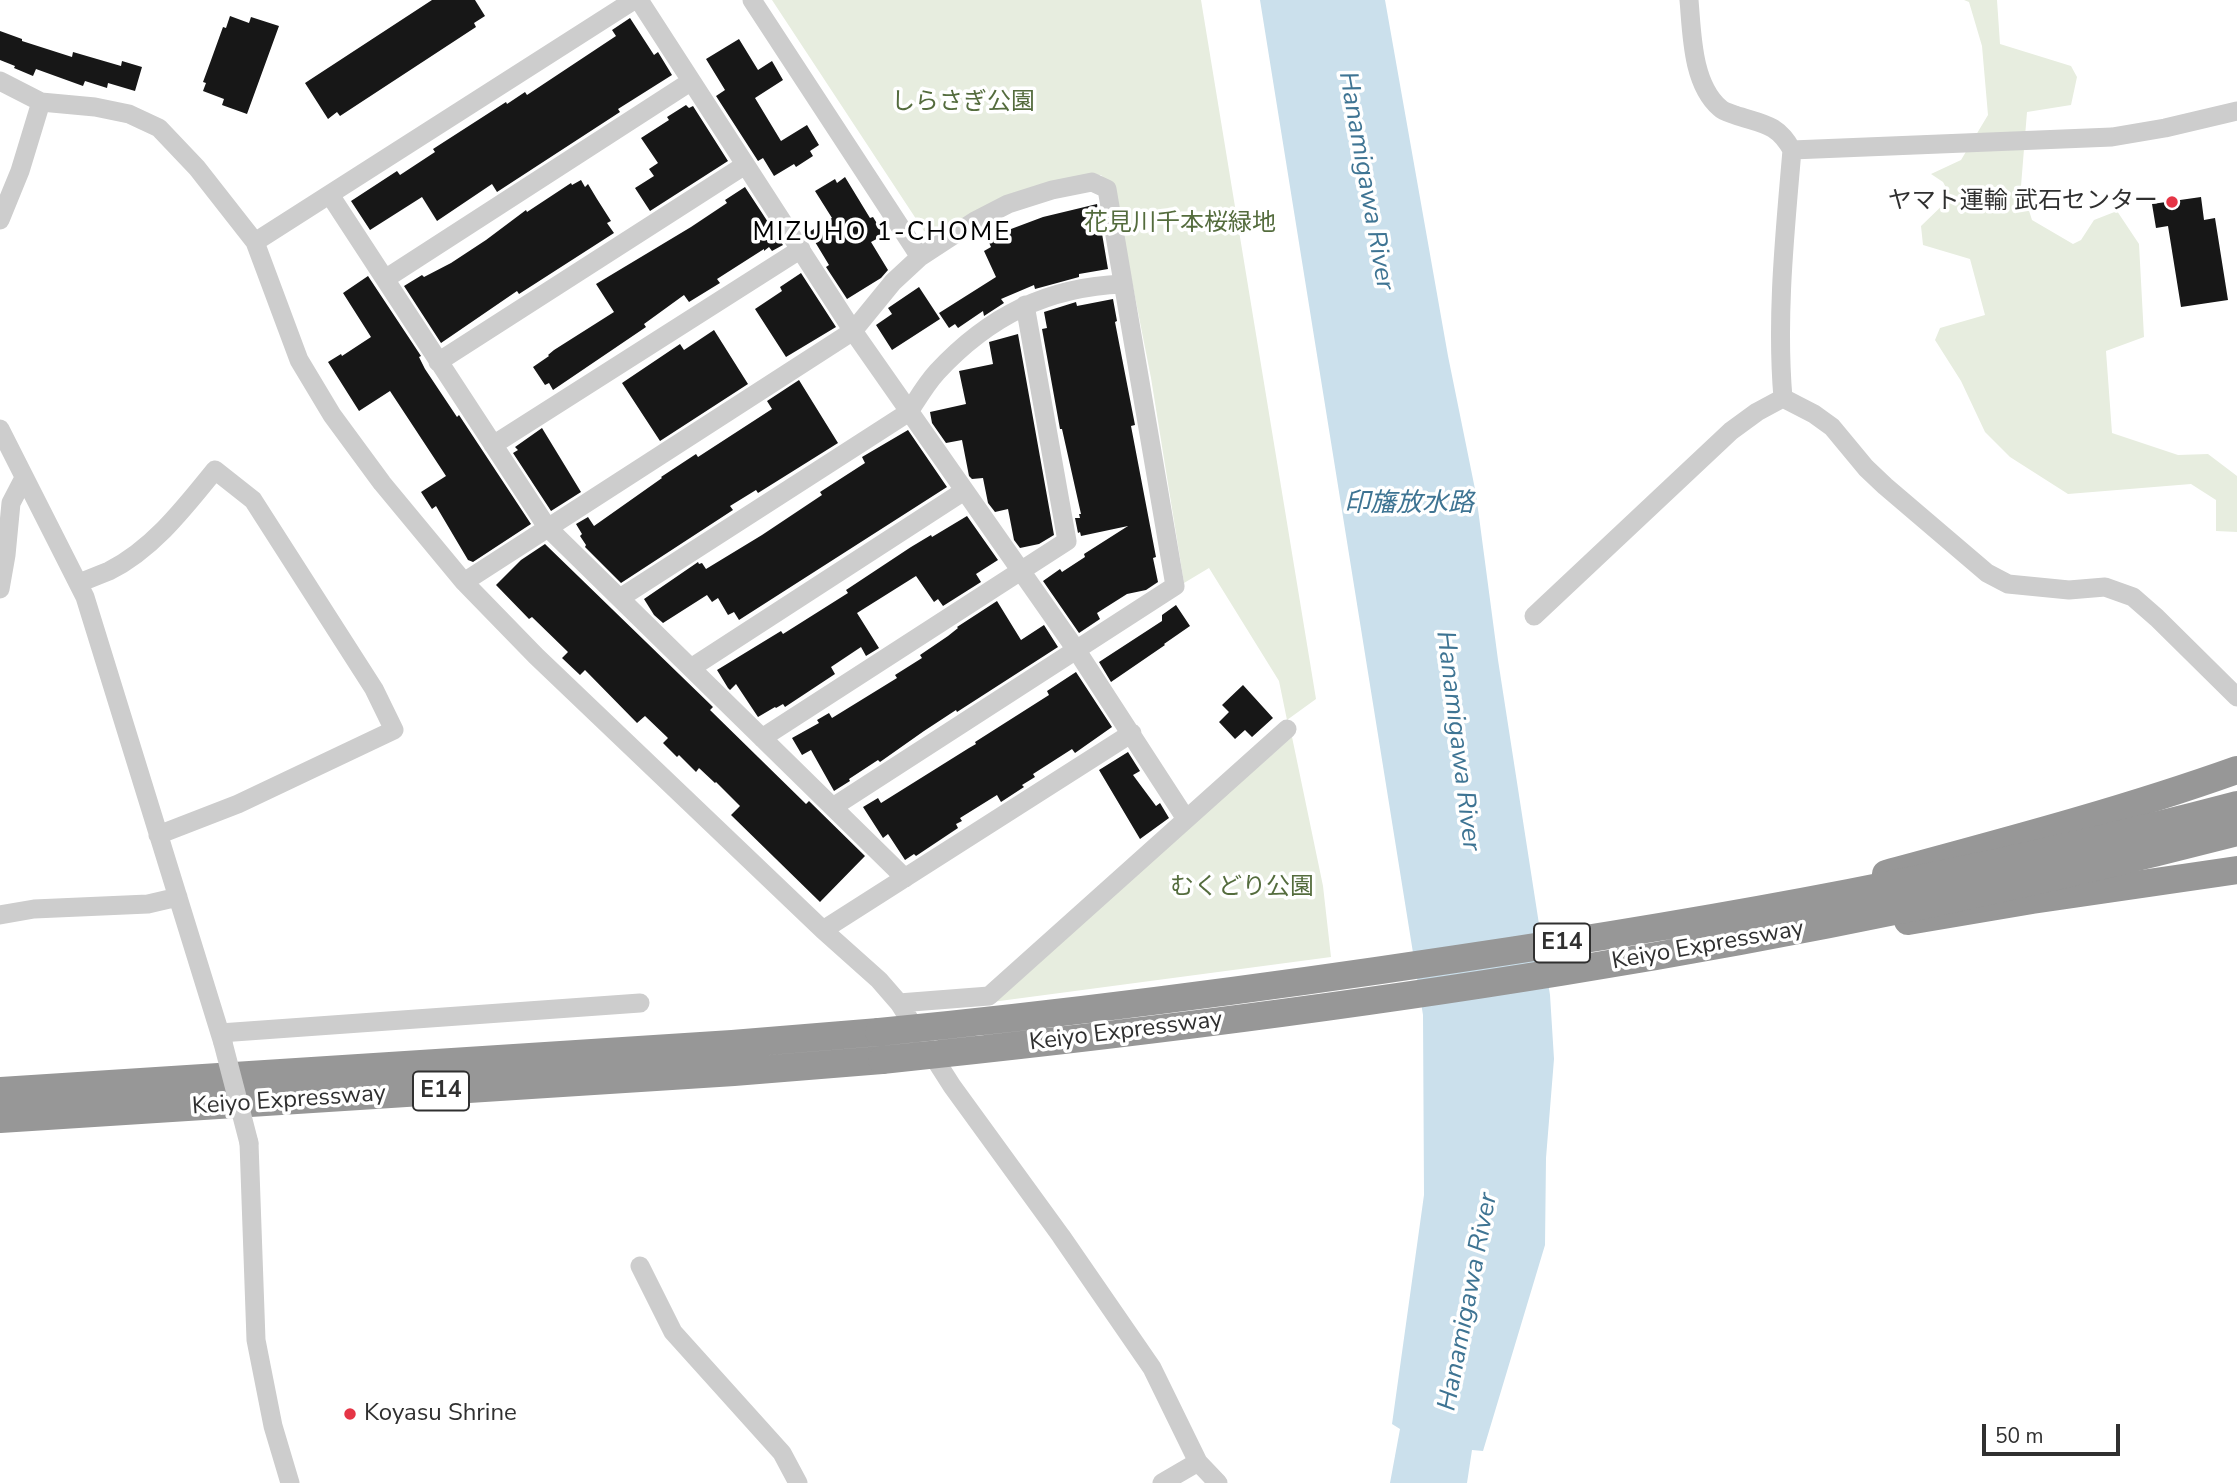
<!DOCTYPE html>
<meta charset="utf-8">
<style>
body{margin:0}
#map{position:relative;width:2237px;height:1483px;overflow:hidden;background:#fff;font-family:"Nunito Sans",sans-serif}
canvas{display:block}
.scale{position:absolute;left:1982px;top:1424px;width:138px;height:32px;box-sizing:border-box;border:4px solid #303030;border-top:0;padding-left:9px;font-size:21px;line-height:24px;white-space:nowrap;color:#303030;-webkit-text-stroke:5px #fff;paint-order:stroke}
</style>
<div id="map">
<canvas width="2237" height="1483"></canvas>
<div class="scale">50 m</div>
</div>
<script>
const g = document.querySelector('canvas').getContext('2d');
g.lineJoin = 'round';
function fillPath(path, color) {
  g.fillStyle = color;
  g.fill(path, 'evenodd');
}
function trace(path, color, width, dash) {
  g.strokeStyle = color;
  g.lineWidth = width;
  g.lineCap = dash ? 'butt' : 'round';
  g.setLineDash(dash || []);
  g.stroke(path);
}
function label(font, color, halo, rows, align = 'center') {
  g.font = font + ' "Nunito Sans","Noto Sans JP",sans-serif';
  g.lineWidth = 7;
  g.setLineDash([]);
  g.textBaseline = 'middle';
  g.strokeStyle = halo;
  g.fillStyle = color;
  for (const [text, x, y, turn = 0] of rows) {
    g.save();
    g.translate(x, y);
    g.rotate((+turn || 0) * Math.PI / 180);
    g.textAlign = isNaN(turn) ? turn : align;
    if (halo) g.strokeText(text, 0, 0);
    g.fillText(text, 0, 0);
    g.restore();
  }
}
fillPath(new Path2D(`
 M 772,0 L 1201,0 L 1316,699 L 1287,720 L 1279,681 L 1209,568 L 1184,583 L 1151,378 L 1114,190 L 1101,175 L 1038,185 L 998,201 L 934,233 L 924,231 Z
 M 1964,0 L 1997,0 L 2000,44 L 2071,66 L 2077,77 L 2071,105 L 2027,112 L 2021,186 L 2032,220 L 2073,244 L 2081,240 L 2094,220 L 2117,211 L 2139,244 L 2144,337 L 2106,351 L 2112,433 L 2178,455 L 2208,454 L 2237,476 L 2237,532 L 2216,531 L 2216,500 L 2191,484 L 2068,494 L 2010,457 L 1985,432 L 1961,381 L 1935,340 L 1940,328 L 1985,315 L 1970,259 L 1923,245 L 1921,226 L 1951,197 L 1943,182 L 1931,174 L 1961,160 L 1988,115 L 1982,46 L 1969,2 Z
 M 1292,737 L 1323,886 L 1331,957 L 992,1002 Z`), '#e7eddf');
fillPath(new Path2D(`
 M 1260,0 L 1385,0 L 1448,356 L 1476,494 L 1498,660 L 1550,995 L 1554,1059 L 1546,1158 L 1545,1245 L 1483,1451 L 1472,1450 L 1467,1483 L 1390,1483 L 1400,1429 L 1392,1424 L 1424,1195 L 1423,1015 Z`), '#cbe0ec');
fillPath(new Path2D(`
 M 432,0 L 475,0 L 485,16 L 474,23 L 476,27 L 340,116 L 337,112 L 328,119 L 305,83 Z
 M 230,16 L 249,23 L 251,17 L 279,26 L 247,114 L 222,105 L 224,99 L 203,91 L 206,83 L 203,82 L 210,63 L 223,27 L 226,28 Z
 M 630,18 L 654,55 L 658,52 L 672,75 L 618,109 L 620,112 L 497,192 L 492,184 L 437,221 L 422,197 L 370,230 L 351,201 L 397,171 L 400,175 L 435,152 L 433,149 L 506,102 L 507,104 L 525,92 L 527,95 L 616,36 L 612,30 Z
 M 0,31 L 22,39 L 22,41 L 72,57 L 73,52 L 121,66 L 122,61 L 142,67 L 135,91 L 108,83 L 107,88 L 85,81 L 83,86 L 36,69 L 33,76 L 14,68 L 15,66 L 0,60 Z
 M 739,39 L 758,70 L 772,61 L 783,80 L 755,98 L 781,141 L 807,125 L 819,145 L 810,151 L 813,156 L 796,167 L 794,164 L 774,176 L 763,158 L 758,161 L 716,96 L 725,90 L 706,59 Z
 M 686,105 L 689,108 L 693,106 L 728,161 L 650,211 L 635,188 L 654,176 L 649,169 L 658,163 L 641,138 L 669,120 L 667,117 Z
 M 845,177 L 870,218 L 873,217 L 884,235 L 871,242 L 888,270 L 881,278 L 847,299 L 826,267 L 829,265 L 809,232 L 832,218 L 815,191 L 835,179 L 837,183 Z
 M 581,180 L 585,187 L 588,184 L 597,199 L 611,221 L 607,223 L 614,233 L 519,294 L 517,291 L 441,343 L 404,286 L 422,275 L 424,277 L 451,263 L 486,240 L 526,210 L 527,212 L 571,183 L 572,185 Z
 M 745,187 L 783,245 L 772,251 L 769,247 L 764,251 L 764,249 L 717,279 L 720,283 L 689,302 L 684,295 L 644,324 L 646,327 L 553,390 L 549,383 L 545,385 L 533,367 L 549,356 L 548,355 L 554,350 L 614,312 L 596,284 L 691,227 L 727,203 L 725,200 Z
 M 2201,197 L 2204,220 L 2215,218 L 2228,300 L 2181,307 L 2168,226 L 2156,228 L 2152,204 Z
 M 1097,204 L 1108,269 L 1079,274 L 1079,277 L 1035,289 L 1034,285 L 1001,299 L 1004,303 L 984,316 L 983,311 L 958,328 L 955,324 L 949,328 L 939,313 L 996,277 L 984,251 L 991,247 L 987,238 L 1043,217 Z
 M 801,273 L 836,327 L 786,357 L 755,309 L 782,291 L 780,287 Z
 M 368,276 L 421,356 L 419,357 L 425,369 L 457,417 L 459,415 L 531,524 L 473,562 L 468,560 L 436,506 L 432,509 L 421,492 L 446,476 L 390,391 L 359,411 L 328,362 L 341,354 L 342,356 L 371,337 L 343,293 Z
 M 919,287 L 940,319 L 892,350 L 876,325 L 892,314 L 888,308 Z
 M 1113,299 L 1117,321 L 1115,322 L 1135,425 L 1131,426 L 1156,557 L 1153,558 L 1158,582 L 1146,590 L 1127,594 L 1097,613 L 1100,619 L 1079,633 L 1043,581 L 1060,569 L 1062,572 L 1085,557 L 1084,554 L 1128,526 L 1081,536 L 1080,532 L 1078,533 L 1075,518 L 1080,518 L 1079,514 L 1081,514 L 1062,429 L 1060,429 L 1042,329 L 1047,328 L 1044,312 L 1076,302 L 1077,306 Z
 M 714,330 L 748,384 L 660,441 L 622,383 L 680,344 L 684,350 Z
 M 1018,334 L 1054,535 L 1039,544 L 1020,548 L 1014,540 L 1008,509 L 995,512 L 988,503 L 983,478 L 972,479 L 969,476 L 962,440 L 946,443 L 932,423 L 930,412 L 966,404 L 959,371 L 993,364 L 989,342 Z
 M 799,380 L 838,443 L 758,493 L 756,490 L 730,506 L 733,510 L 621,583 L 585,547 L 586,545 L 580,536 L 582,534 L 576,524 L 588,517 L 594,526 L 662,478 L 661,477 L 696,454 L 698,457 L 772,409 L 767,401 Z
 M 542,428 L 581,492 L 551,511 L 513,453 L 518,450 L 515,447 Z
 M 908,430 L 947,487 L 739,620 L 734,612 L 728,615 L 718,598 L 712,602 L 707,595 L 663,623 L 654,615 L 644,599 L 698,562 L 699,564 L 702,563 L 706,569 L 762,535 L 822,495 L 820,492 L 865,463 L 862,457 Z
 M 967,516 L 998,560 L 976,574 L 981,582 L 943,606 L 938,599 L 934,602 L 916,576 L 857,613 L 879,648 L 866,656 L 861,647 L 831,667 L 835,674 L 785,707 L 783,704 L 776,708 L 775,707 L 758,717 L 736,684 L 730,690 L 728,688 L 717,670 L 781,631 L 783,634 L 848,593 L 846,590 L 911,547 L 931,535 L 932,537 Z
 M 545,544 L 713,707 L 710,710 L 806,804 L 809,801 L 865,856 L 820,902 L 731,815 L 740,806 L 716,782 L 715,783 L 699,768 L 696,772 L 679,755 L 677,757 L 663,743 L 668,738 L 645,716 L 637,723 L 585,670 L 580,675 L 562,658 L 568,652 L 532,617 L 529,619 L 496,585 L 521,560 Z
 M 997,601 L 1021,640 L 1044,625 L 1058,647 L 957,712 L 956,710 L 924,731 L 880,762 L 878,760 L 849,779 L 850,781 L 834,791 L 811,750 L 802,755 L 792,738 L 819,723 L 817,720 L 829,713 L 832,718 L 897,678 L 895,675 L 922,658 L 920,655 L 948,636 L 958,628 L 957,627 Z
 M 1176,605 L 1190,626 L 1164,644 L 1165,645 L 1111,682 L 1099,662 L 1162,621 L 1162,615 Z
 M 1076,672 L 1112,727 L 1075,753 L 1072,749 L 1033,774 L 1035,777 L 1022,785 L 1024,787 L 1001,802 L 997,795 L 960,818 L 962,821 L 956,824 L 958,828 L 916,856 L 914,854 L 905,860 L 888,834 L 883,838 L 863,807 L 878,798 L 881,803 L 969,748 L 976,744 L 975,742 L 1049,695 L 1047,691 Z
 M 1243,685 L 1273,718 L 1252,737 L 1245,730 L 1235,739 L 1219,722 L 1229,712 L 1222,705 Z
 M 1128,752 L 1140,771 L 1133,775 L 1156,806 L 1160,803 L 1169,818 L 1140,839 L 1099,770 Z`), '#171717');
trace(new Path2D(`
 M 639,0 L 853,331 L 1077,651 L 1186,819
 M 752,0 L 920,257
 M 1689,0 C 1692,34 1692,84 1720,108 C 1724,112 1730,113 1735,115 C 1762,124 1777,123 1792,150 C 1785,233 1776,316 1783,398 L 1814,414 L 1832,427 L 1866,468 L 1885,486 L 1987,573 L 2008,584 L 2069,590 L 2105,587 L 2133,597 L 2157,618 L 2237,697
 M 0,81 L 41,102 L 95,107 L 129,114 L 159,128 L 197,168 L 255,242 L 299,360 L 332,415 L 382,483 L 464,582 L 536,656 L 823,930 L 879,980 L 899,1003 L 952,1086 L 1061,1236 L 1152,1368 L 1198,1462 L 1218,1483
 M 1792,150 L 2112,137 L 2165,128 L 2237,111
 M 330,195 L 547,527 L 905,878
 M 0,220 L 20,171 L 41,102
 M 255,242 L 634,0
 M 385,279 L 690,82
 M 438,362 L 745,165
 M 0,429 L 85,597 L 223,1043
 M 493,445 L 801,249
 M 464,582 L 853,331 L 893,282 L 920,257 L 975,221 L 1008,204 L 1052,190 L 1092,182 L 1107,189 L 1175,586 L 833,807
 M 79,583 C 89,579 99,575 109,571 C 153,549 185,507 215,470 L 253,500 L 374,689 L 394,730 L 238,804 L 158,835
 M 0,589 L 6,555 L 11,503 L 24,478
 M 620,598 L 909,412 C 918,398 926,384 937,372 C 989,316 1047,287 1123,284
 M 1534,616 L 1731,431 L 1757,412 L 1783,398
 M 691,668 L 964,491
 M 762,738 L 1067,541 L 1025,305
 M 0,915 L 34,909 L 148,904 L 178,897
 M 823,930 L 1132,733
 M 899,1003 L 989,996 L 1287,729
 M 220,1033 L 640,1003
 M 249,1143 L 256,1340 L 273,1426 L 290,1483
 M 640,1266 L 673,1332 L 782,1453 L 798,1483
 M 1162,1483 L 1198,1462`), '#cdcdcd', 19);
trace(new Path2D(`
 M 1886,874 C 2004,842 2122,811 2237,770
 M 1908,921 L 2032,900 L 2237,870
 M 0,1091 L 732,1044 L 879,1032
 M 0,1119 L 734,1072 L 882,1060`), '#979797', 28);
trace(new Path2D(`
 M 223,1043 L 249,1143`), '#cdcdcd', 19);
trace(new Path2D(`
 M 879,1032 C 1072,1013 1264,988 1456,959 C 1719,920 1980,873 2237,805
 M 882,1060 C 1337,1013 1793,947 2237,832`), '#979797', 28);
for (const [x, y, r, color] of [
 [2172,202,7,"#e53546"],
 [350,1414,7,"#e53546"]
]) {
  const dot = new Path2D();
  dot.arc(x, y, r, 0, 2 * Math.PI);
  g.fillStyle = color;
  g.fill(dot);
  trace(dot, '#fff', 2.5);
}
for (const [x, y, w] of [
 [1562,943,56],
 [441,1091,56]
]) {
  const box = new Path2D();
  box.roundRect(x - w / 2, y - 19.5, w, 39, 5);
  g.fillStyle = '#fff';
  g.fill(box);
  trace(box, '#303030', 2);
}
label('bold 23px', '#303030', null, [
 ["E14",1562,943],
 ["E14",441,1091]
]);
label('24px', '#546c3d', '#fff', [
 ["しらさぎ公園",963,103],
 ["花見川千本桜緑地",1180,224],
 ["むくどり公園",1242,888]
]);
label('24px', '#303030', '#fff', [
 ["ヤマト運輸 武石センター",2158,202],
 ["Koyasu Shrine",364,1414,"left"]
], 'right');
label('24px', '#303030', '#fff', [
 ["Keiyo Expressway",1708,946,-10],
 ["Keiyo Expressway",1126,1032,-7],
 ["Keiyo Expressway",289,1101,-4]
]);
label('italic 26px', '#3e7493', '#fff', [
 ["Hanamigawa River",1365,181,80],
 ["印旛放水路",1409,505],
 ["Hanamigawa River",1457,741,83],
 ["Hanamigawa River",1469,1302,-79]
]);
g.letterSpacing = '2px';
label('26px', '#000', '#fff', [
 ["MIZUHO 1-CHOME",882,234]
]);
g.letterSpacing = '0px';
</script>
